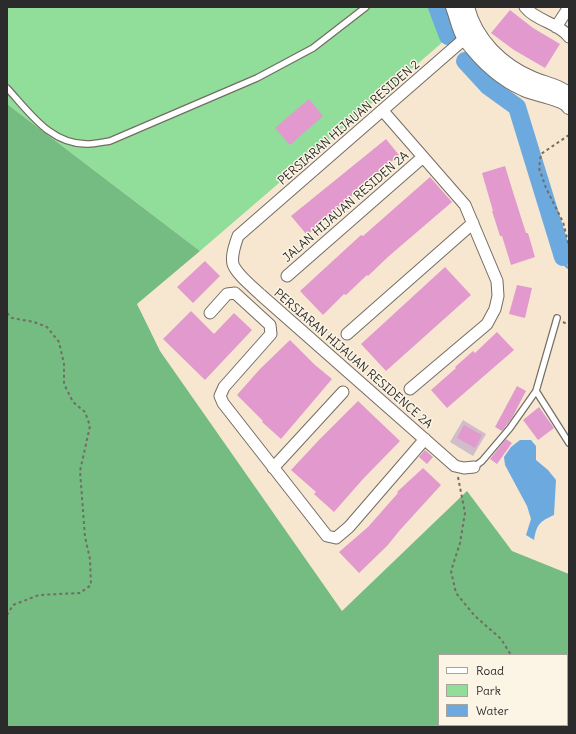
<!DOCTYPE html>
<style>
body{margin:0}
#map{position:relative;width:576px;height:734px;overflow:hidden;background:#f8e7d0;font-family:Delius,sans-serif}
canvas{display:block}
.frame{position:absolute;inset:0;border:8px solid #2b2b2b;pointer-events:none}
.legend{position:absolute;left:438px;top:654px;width:130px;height:72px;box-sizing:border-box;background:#fcf5e5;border:1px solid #a8a49b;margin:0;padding:5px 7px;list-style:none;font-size:12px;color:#2b2b2b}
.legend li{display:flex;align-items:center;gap:8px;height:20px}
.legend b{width:20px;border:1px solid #a8a49b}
</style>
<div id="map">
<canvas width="576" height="734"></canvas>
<div class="frame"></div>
<ul class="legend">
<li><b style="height:5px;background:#fff"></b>Road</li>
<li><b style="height:11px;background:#91dd9a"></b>Park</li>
<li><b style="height:11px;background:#6ca9de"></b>Water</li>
</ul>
</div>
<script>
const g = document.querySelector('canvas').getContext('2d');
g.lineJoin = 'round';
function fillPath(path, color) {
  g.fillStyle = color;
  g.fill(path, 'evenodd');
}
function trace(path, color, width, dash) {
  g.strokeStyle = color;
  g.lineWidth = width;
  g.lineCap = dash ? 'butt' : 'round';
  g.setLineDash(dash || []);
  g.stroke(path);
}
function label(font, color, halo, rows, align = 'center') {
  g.font = font + ' Delius,sans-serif';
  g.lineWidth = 3;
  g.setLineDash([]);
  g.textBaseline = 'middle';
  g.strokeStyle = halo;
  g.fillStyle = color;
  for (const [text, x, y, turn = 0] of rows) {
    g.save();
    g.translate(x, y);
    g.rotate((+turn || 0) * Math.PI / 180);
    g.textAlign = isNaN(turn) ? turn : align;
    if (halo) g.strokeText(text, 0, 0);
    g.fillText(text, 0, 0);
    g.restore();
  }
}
fillPath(new Path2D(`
 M 463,420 L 486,434 L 473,456 L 450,442 Z`), '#d1bdca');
fillPath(new Path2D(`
 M 7,7 L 430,7 L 444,41 L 200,251 L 7,104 Z`), '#91dd9a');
fillPath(new Path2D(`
 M 7,104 L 200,251 L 137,304 L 160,351 L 342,611 L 467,491 L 512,551 L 569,574 L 569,727 L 7,727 ZM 439,655 L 567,655 L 567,725 L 439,725 Z`), '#74bc82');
fillPath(new Path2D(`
 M 520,440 L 531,440 L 536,446 L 536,460 L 548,470 L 556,480 L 554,515 C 539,522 537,524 534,540 L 526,535 L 531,519 L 527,506 L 505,465 L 504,457 L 511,447 Z`), '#6ca9de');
trace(new Path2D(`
 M 569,254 L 563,257 L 566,266 L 569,268`), '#6ca9de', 3);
trace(new Path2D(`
 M 437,7 L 448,36
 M 465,61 L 488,86 L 517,107 L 563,257`), '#6ca9de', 18);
fillPath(new Path2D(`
 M 510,10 L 533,28 L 560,44 L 545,68 L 514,50 L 491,33 Z
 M 309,99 L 323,116 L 290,145 L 275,128 Z
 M 386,139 L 399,155 L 307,235 L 291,216 Z
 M 505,166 L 513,192 L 526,233 L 528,233 L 535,257 L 511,265 L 502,236 L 500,236 L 492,211 L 493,211 L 482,173 Z
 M 430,177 L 452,202 L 389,256 L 368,276 L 367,275 L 346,295 L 344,294 L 323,315 L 300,291 L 361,235 L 363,236 Z
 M 205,261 L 220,276 L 193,303 L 177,287 Z
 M 445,267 L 471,295 L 386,371 L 361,344 Z
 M 517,285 L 532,288 L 525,318 L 509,314 Z
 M 191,311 L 214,334 L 234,313 L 252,330 L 205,380 L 163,339 Z
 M 497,332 L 514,350 L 447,408 L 431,390 L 456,368 L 455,367 L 473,351 L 475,353 Z
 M 290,340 L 315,365 L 332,379 L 281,439 L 262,422 L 263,421 L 237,395 L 260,369 Z
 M 517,386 L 526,391 L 512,418 L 502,431 L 495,427 Z
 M 358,401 L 400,441 L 363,479 L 334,512 L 314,494 L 316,492 L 291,470 L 319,440 Z
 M 539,407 L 554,428 L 538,440 L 523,420 Z
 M 464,425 L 482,435 L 475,448 L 457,438 Z
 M 506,439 L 512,443 L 497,464 L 490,459 Z
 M 425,450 L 433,457 L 427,464 L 419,457 Z
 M 423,468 L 441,485 L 400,530 L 387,546 L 359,573 L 339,552 L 368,527 L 398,493 L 397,492 Z`), '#e199ce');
const service = new Path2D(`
 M 7,88 C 30,113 51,145 88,144 C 95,144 103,142 110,141 L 257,78 L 313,48 L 366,7
 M 536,391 L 569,443
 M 474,467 L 482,461 L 510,428 L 536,391 L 557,318`);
const minor = new Path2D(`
 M 525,7 C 536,21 559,23 569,37
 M 556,27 L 569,7
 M 471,33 L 238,236 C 235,245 231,255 233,264 C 236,274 254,288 261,295 L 455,466 L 464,468 L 474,467
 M 383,111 L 465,205 L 497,281 L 498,296 L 495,309 L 487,324 L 410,389
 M 287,276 L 423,157
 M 210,313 L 227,294 L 235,293 L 270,325 L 271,334 L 224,387 L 220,396 L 223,403 L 327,536 L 336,538 L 349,527 L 425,439
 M 347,334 L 473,223
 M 273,468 L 343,392`);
const tertiary = new Path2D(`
 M 453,7 C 457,17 459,30 465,39 C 480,59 501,79 524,89 C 534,94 564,98 569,107
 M 467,7 C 475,40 502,66 533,79 C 545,84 559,86 569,95`);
trace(service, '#736d65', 8);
trace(minor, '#736d65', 13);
trace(tertiary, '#736d65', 16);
trace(new Path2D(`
 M 569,135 L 541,154 L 539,168 L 546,188 L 563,222 L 569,246
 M 7,313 L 12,318 L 34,322 L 47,327 L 59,342 L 64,364 L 64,384 L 73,402 L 85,412 L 90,426 L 80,471 L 85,537 L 90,559 L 91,585 L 80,593 L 39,595 L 13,605 L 7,615
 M 563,322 L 569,325
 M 458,477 L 465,513 L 460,543 L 451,571 L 456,593 L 474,615 L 501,639 L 511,655
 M 567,670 L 569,670
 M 467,727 L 469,725`), '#736d65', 2, [3, 3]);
trace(service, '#fff', 5.5);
trace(minor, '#fff', 11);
trace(tertiary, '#fff', 14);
label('12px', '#2b2b2b', '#fcf5e5', [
 ["PERSIARAN HIJAUAN RESIDEN 2",349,123,-41],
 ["JALAN HIJAUAN RESIDEN 2A",346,207,-41],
 ["PERSIARAN HIJAUAN RESIDENCE 2A",353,359,41]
]);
</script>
